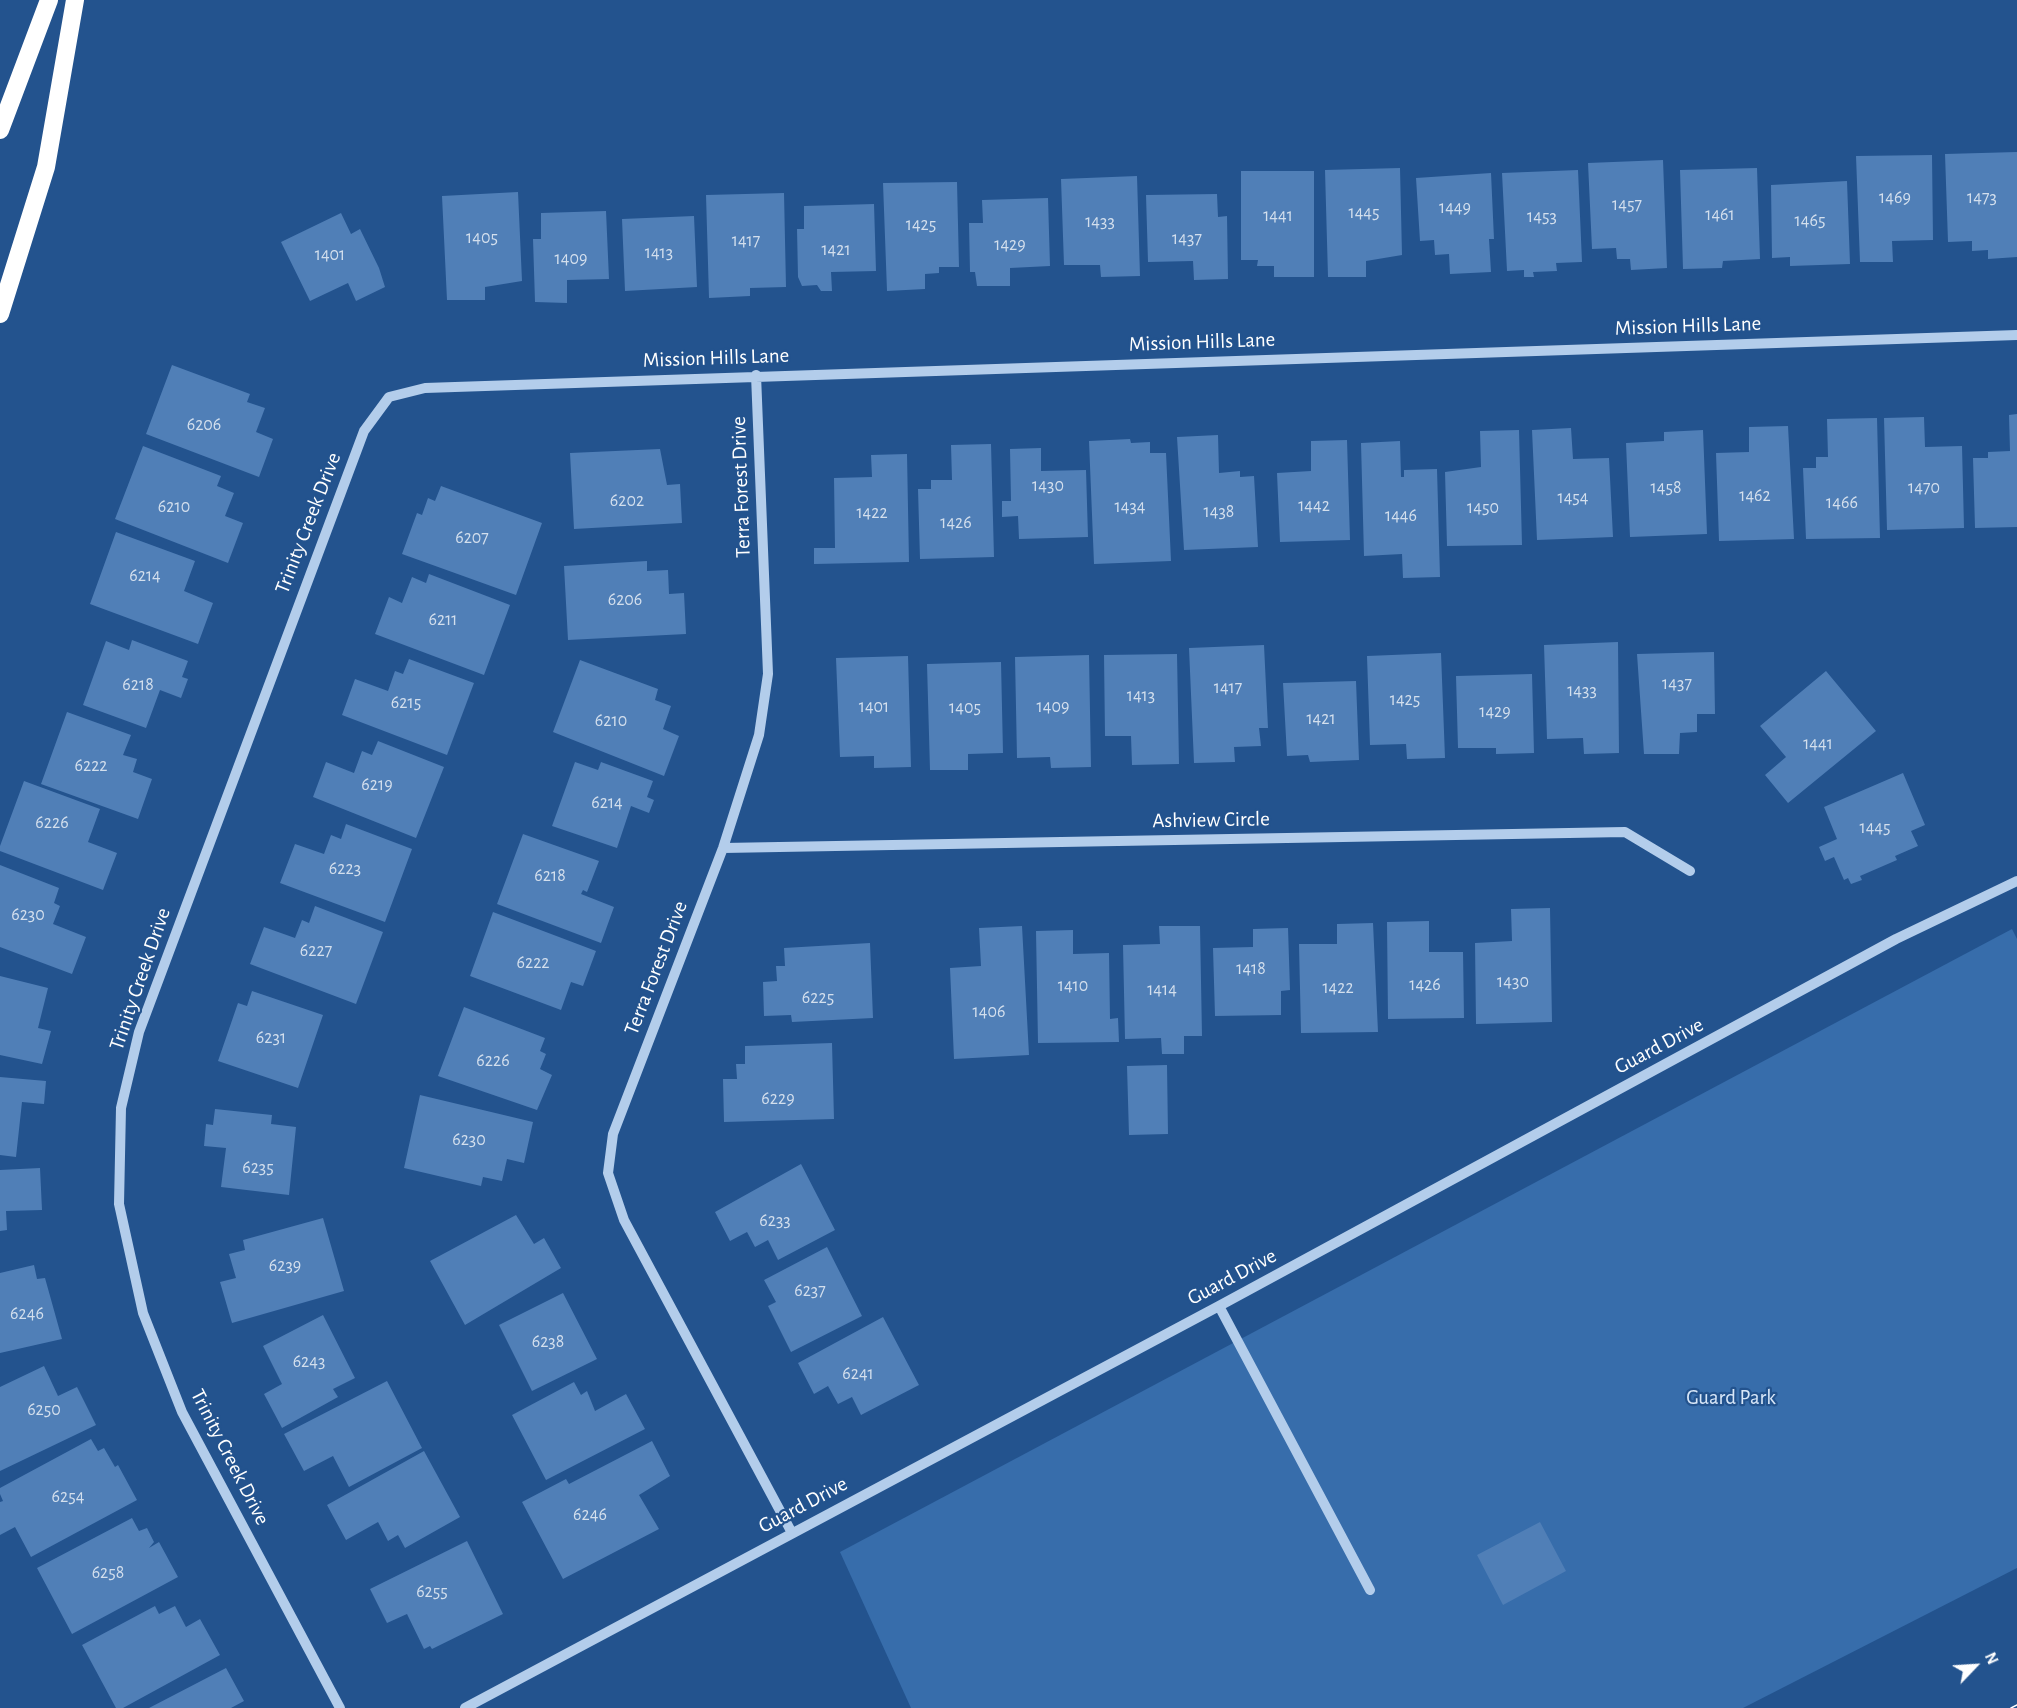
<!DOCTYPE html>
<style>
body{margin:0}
#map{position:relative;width:2017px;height:1708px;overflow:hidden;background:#23538e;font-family:"Alegreya Sans",sans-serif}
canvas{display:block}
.north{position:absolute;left:1945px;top:1636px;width:60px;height:60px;-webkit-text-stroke:4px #23538e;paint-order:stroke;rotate:65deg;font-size:16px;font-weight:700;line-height:24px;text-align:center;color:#fff}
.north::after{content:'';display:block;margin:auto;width:21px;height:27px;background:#fff;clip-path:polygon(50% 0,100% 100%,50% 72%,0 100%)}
</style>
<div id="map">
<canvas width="2017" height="1708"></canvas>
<div class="north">N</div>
</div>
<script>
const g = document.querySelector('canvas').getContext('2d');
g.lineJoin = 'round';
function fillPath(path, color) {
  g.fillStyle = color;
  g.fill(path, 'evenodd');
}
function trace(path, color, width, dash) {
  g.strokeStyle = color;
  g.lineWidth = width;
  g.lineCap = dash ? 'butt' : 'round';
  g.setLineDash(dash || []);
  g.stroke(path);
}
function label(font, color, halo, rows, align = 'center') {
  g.font = font + ' "Alegreya Sans",sans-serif';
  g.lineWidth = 4.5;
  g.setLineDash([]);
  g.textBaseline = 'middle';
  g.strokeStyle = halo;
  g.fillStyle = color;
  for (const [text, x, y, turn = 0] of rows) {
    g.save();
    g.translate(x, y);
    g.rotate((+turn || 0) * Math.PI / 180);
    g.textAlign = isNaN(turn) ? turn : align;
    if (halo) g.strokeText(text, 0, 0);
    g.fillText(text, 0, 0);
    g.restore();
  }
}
fillPath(new Path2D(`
 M 2012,929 L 2017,939 L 2017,1568 L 1743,1708 L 911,1708 L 840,1552 Z`), '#376dab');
fillPath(new Path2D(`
 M 2017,152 L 2017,257 L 1988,259 L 1988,250 L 1972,251 L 1972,241 L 1948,242 L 1945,154 Z
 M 1932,155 L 1933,240 L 1892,241 L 1893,262 L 1860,262 L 1856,156 Z
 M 1663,160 L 1667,268 L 1631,270 L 1630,259 L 1617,259 L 1616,248 L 1592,249 L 1588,163 Z
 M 1400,168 L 1402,255 L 1366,261 L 1366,277 L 1328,277 L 1325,170 Z
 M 1757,168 L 1760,259 L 1723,261 L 1722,268 L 1683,269 L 1680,170 Z
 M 1578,170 L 1582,262 L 1556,263 L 1557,271 L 1533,272 L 1534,277 L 1524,277 L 1524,270 L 1507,271 L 1502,173 Z
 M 1241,171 L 1314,171 L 1314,277 L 1274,277 L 1274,266 L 1257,266 L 1258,260 L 1241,260 Z
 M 1491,173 L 1494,239 L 1489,239 L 1491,272 L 1450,274 L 1449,254 L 1435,255 L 1434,240 L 1420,241 L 1416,178 Z
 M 1137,176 L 1140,276 L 1101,277 L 1100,265 L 1064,265 L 1061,179 Z
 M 1847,181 L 1850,264 L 1790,266 L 1790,257 L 1772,258 L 1771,185 Z
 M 957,182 L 959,267 L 939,267 L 939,273 L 925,274 L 925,289 L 887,291 L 883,183 Z
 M 518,192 L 522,281 L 485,287 L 485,300 L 447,300 L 442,196 Z
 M 784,193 L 786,287 L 750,288 L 750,296 L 709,298 L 706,195 Z
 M 1217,194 L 1218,217 L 1227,216 L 1228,279 L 1194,280 L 1193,261 L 1148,262 L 1146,195 Z
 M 1048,198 L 1050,266 L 1010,268 L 1010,286 L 977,286 L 975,272 L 970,272 L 969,223 L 983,223 L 982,200 Z
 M 874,204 L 876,271 L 831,272 L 832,291 L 821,291 L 817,285 L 802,286 L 798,277 L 797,229 L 804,229 L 804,206 Z
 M 606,211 L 609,279 L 567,280 L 567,303 L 535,302 L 533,239 L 541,239 L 541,213 Z
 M 341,213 L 351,234 L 360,229 L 379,268 L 385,287 L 356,301 L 348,283 L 310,301 L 281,242 Z
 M 694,216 L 697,287 L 625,291 L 622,219 Z
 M 172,365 L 250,394 L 247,402 L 265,408 L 256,432 L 273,439 L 259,477 L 146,434 Z
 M 2017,414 L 2017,527 L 1975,528 L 1973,458 L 1988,458 L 1988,452 L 2010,451 L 2009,415 Z
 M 1924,417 L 1925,447 L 1962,446 L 1964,528 L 1887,530 L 1884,418 Z
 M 1877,418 L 1880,538 L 1806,539 L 1803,468 L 1816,468 L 1816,457 L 1828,457 L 1827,419 Z
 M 1788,426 L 1794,539 L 1719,541 L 1716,453 L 1749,452 L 1749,427 Z
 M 1571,428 L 1573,459 L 1609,458 L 1613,537 L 1537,540 L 1532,430 Z
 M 1519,430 L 1522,545 L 1447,546 L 1445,472 L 1481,467 L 1480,431 Z
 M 1703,430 L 1707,534 L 1630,537 L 1626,443 L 1664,441 L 1664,432 Z
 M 1218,435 L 1219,473 L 1240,471 L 1240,477 L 1254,476 L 1258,547 L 1184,550 L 1177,437 Z
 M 1130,439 L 1131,443 L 1150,442 L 1150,453 L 1166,453 L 1171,561 L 1094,564 L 1089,441 Z
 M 1347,440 L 1350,540 L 1280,542 L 1277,473 L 1311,471 L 1311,441 Z
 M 1400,441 L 1401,477 L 1404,477 L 1404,470 L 1437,469 L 1440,577 L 1403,578 L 1402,554 L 1364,556 L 1361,443 Z
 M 991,444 L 994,557 L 920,559 L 918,489 L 931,489 L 931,480 L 952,480 L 951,445 Z
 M 143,446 L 221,476 L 217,486 L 234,493 L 225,516 L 243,523 L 228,563 L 115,519 Z
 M 1041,448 L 1041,471 L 1086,470 L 1088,537 L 1019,539 L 1018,516 L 1002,517 L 1002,501 L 1011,501 L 1010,449 Z
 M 660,449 L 667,485 L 680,484 L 682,523 L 574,529 L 570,453 Z
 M 907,454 L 909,562 L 814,564 L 814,548 L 835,548 L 834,478 L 872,477 L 871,455 Z
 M 441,486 L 542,523 L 516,595 L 402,554 L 417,513 L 422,515 L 428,498 L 435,501 Z
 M 116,532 L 195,561 L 184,591 L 213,603 L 198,644 L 90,604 Z
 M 647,561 L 647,571 L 668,570 L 669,594 L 684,593 L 686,634 L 568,640 L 564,566 Z
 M 429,574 L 510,605 L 484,675 L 375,634 L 389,597 L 402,603 L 412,577 L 426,583 Z
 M 132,640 L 188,661 L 182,677 L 188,679 L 181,698 L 160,690 L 146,728 L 83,705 L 106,641 L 129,650 Z
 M 1618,642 L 1619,753 L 1584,754 L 1583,738 L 1547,739 L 1544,645 Z
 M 1264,645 L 1268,728 L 1259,728 L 1261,746 L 1234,747 L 1235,762 L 1194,763 L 1189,648 Z
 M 1714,652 L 1715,714 L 1697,714 L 1697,732 L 1680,733 L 1679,754 L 1644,754 L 1637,654 Z
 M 1441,653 L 1445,758 L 1407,759 L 1406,744 L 1370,745 L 1367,656 Z
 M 1177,654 L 1179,764 L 1132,765 L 1131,736 L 1105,736 L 1104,655 Z
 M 1089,655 L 1091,767 L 1051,768 L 1050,757 L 1017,758 L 1015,657 Z
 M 908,656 L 911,767 L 874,768 L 874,756 L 840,757 L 836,658 Z
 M 409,659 L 474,683 L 447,755 L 342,715 L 355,679 L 388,691 L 395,671 L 403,674 Z
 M 580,660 L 658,689 L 655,700 L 671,706 L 663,729 L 679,736 L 664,776 L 553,732 Z
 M 1001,662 L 1003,753 L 968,754 L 968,770 L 930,770 L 927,664 Z
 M 1826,671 L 1876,731 L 1788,803 L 1765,775 L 1786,757 L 1760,726 Z
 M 1532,674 L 1534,753 L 1496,754 L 1496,748 L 1458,748 L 1456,676 Z
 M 1356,681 L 1359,760 L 1310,762 L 1308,755 L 1287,756 L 1283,683 Z
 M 67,712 L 131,735 L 123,755 L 137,759 L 133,772 L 152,779 L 138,819 L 41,784 Z
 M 378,741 L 444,767 L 416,838 L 313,797 L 326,762 L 354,773 L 362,751 L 372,755 Z
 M 575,762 L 598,770 L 601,762 L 653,781 L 647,797 L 654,800 L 649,813 L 631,806 L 617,848 L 552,826 Z
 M 1903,773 L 1925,825 L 1911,831 L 1918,846 L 1895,856 L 1897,860 L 1860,876 L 1862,880 L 1851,884 L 1848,878 L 1844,880 L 1834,857 L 1825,861 L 1819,847 L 1837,839 L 1824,807 Z
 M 24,781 L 100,809 L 88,842 L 117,853 L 103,890 L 0,851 L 0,846 Z
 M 346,824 L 412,849 L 385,922 L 280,883 L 295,844 L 324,854 L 331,835 L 341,839 Z
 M 523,834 L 599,861 L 587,892 L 583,890 L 581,894 L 614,907 L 601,943 L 497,904 Z
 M 0,865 L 59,888 L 54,903 L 60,906 L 53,924 L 86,937 L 72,974 L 0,947 Z
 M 315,906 L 383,932 L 356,1004 L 250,964 L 264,927 L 295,938 L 302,920 L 309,923 Z
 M 1550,908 L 1552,1022 L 1476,1024 L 1475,943 L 1512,941 L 1511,909 Z
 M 493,912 L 596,951 L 583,986 L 571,982 L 561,1010 L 470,976 Z
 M 1429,921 L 1429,952 L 1463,952 L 1464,1018 L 1388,1019 L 1387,922 Z
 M 1373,923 L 1378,1032 L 1301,1033 L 1299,944 L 1337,944 L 1337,924 Z
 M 1022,926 L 1029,1055 L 954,1059 L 950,968 L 981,966 L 979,928 Z
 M 1159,926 L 1200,926 L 1202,1036 L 1184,1036 L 1184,1054 L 1162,1054 L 1161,1038 L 1125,1039 L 1123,945 L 1160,944 Z
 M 1288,928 L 1290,990 L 1281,991 L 1281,1015 L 1215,1016 L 1213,948 L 1253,947 L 1253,929 Z
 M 1073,930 L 1073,954 L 1109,953 L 1110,1019 L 1118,1018 L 1119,1042 L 1038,1043 L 1036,931 Z
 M 870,943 L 873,1018 L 792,1022 L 791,1015 L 764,1016 L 763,982 L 777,981 L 776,966 L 785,966 L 784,948 Z
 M 0,976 L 48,988 L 38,1028 L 51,1031 L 42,1064 L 0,1055 Z
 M 252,991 L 323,1015 L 298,1088 L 218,1061 L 238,1003 L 247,1006 Z
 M 464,1007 L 545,1038 L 540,1051 L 546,1054 L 540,1069 L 552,1075 L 537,1110 L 438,1076 Z
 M 832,1043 L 834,1119 L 724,1122 L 723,1079 L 737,1079 L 736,1064 L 745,1064 L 745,1046 Z
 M 1167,1065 L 1168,1134 L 1129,1135 L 1127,1066 Z
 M 0,1077 L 46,1081 L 44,1104 L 22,1102 L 16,1157 L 0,1155 Z
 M 420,1095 L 533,1122 L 524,1163 L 507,1159 L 502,1181 L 483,1177 L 481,1186 L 404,1168 Z
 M 215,1109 L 272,1115 L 271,1124 L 296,1127 L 289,1195 L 221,1187 L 226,1148 L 204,1146 L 206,1124 L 213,1125 Z
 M 801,1164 L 835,1230 L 778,1260 L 768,1240 L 755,1247 L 747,1232 L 730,1241 L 715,1212 Z
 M 40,1168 L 42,1210 L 6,1211 L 7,1230 L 0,1231 L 0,1170 Z
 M 516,1215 L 534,1244 L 544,1238 L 561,1268 L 465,1325 L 430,1261 Z
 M 323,1218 L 344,1291 L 232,1323 L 220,1282 L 236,1278 L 229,1254 L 245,1250 L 243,1240 Z
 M 827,1247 L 862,1316 L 791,1352 L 768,1306 L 776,1302 L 764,1280 Z
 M 34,1265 L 37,1279 L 45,1278 L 62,1339 L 0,1353 L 0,1273 Z
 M 563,1293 L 597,1359 L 532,1391 L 499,1325 Z
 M 323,1315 L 355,1378 L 333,1389 L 338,1397 L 282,1428 L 264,1394 L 282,1384 L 263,1346 Z
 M 883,1317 L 919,1385 L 861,1415 L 852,1397 L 838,1404 L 828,1386 L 814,1394 L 798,1363 Z
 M 44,1366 L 58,1396 L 77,1387 L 96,1425 L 0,1471 L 0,1387 Z
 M 387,1381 L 422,1448 L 349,1487 L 333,1456 L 304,1471 L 284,1434 Z
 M 574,1382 L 581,1395 L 587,1391 L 595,1411 L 626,1394 L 645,1429 L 546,1480 L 512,1415 Z
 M 91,1439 L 98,1451 L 104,1448 L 115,1467 L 118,1465 L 137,1500 L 31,1557 L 15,1527 L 0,1535 L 0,1502 L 3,1501 L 0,1494 L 0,1488 Z
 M 652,1441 L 670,1476 L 639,1495 L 659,1529 L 563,1579 L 522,1502 L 566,1479 L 569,1484 Z
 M 424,1451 L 460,1517 L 405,1548 L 398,1535 L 388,1541 L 378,1522 L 346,1540 L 327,1505 Z
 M 132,1518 L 139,1531 L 147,1528 L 154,1542 L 149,1548 L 159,1542 L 178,1577 L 72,1634 L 37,1568 Z
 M 1540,1522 L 1566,1571 L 1503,1605 L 1477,1555 Z
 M 467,1541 L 503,1614 L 432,1649 L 430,1646 L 424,1649 L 407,1614 L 387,1623 L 370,1589 Z
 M 155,1606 L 159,1614 L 175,1606 L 186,1627 L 200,1619 L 220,1655 L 123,1708 L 116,1708 L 82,1645 Z
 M 226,1668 L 244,1701 L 231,1708 L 149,1708 Z`), '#507fb7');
trace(new Path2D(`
 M 756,375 L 768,674 L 759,735 L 723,848 L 613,1134 L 608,1173 L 624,1220 L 792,1533
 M 723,848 L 1625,832 L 1690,871
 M 1219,1306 L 1370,1590
 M 340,1708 L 182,1412 L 143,1313 L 119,1204 L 121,1108 L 139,1032 L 364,431 L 389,397 L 425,388 L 2017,335
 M 465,1708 L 1219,1306 L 1896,939 L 2017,881`), '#b3cdeb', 10);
trace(new Path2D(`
 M 0,130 L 49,0
 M 0,314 L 46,167 L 75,0`), '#fff', 18);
trace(new Path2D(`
 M 2011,1708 L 2017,1705`), '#fff', 1.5);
label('18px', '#d3dfed', null, [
 ["1469",1895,198],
 ["1473",1982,198],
 ["1457",1627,205],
 ["1449",1455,208],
 ["1445",1364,213],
 ["1461",1720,215],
 ["1441",1278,216],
 ["1453",1542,217],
 ["1465",1810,221],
 ["1433",1100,222],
 ["1425",921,225],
 ["1405",482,238],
 ["1437",1187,239],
 ["1417",746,241],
 ["1429",1010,245],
 ["1421",836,250],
 ["1413",659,253],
 ["1401",330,255],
 ["1409",571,259],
 ["6206",204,425],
 ["1430",1048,486],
 ["1458",1666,488],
 ["1470",1924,488],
 ["1462",1755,496],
 ["1454",1573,498],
 ["6202",627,501],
 ["1466",1842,503],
 ["1442",1314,506],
 ["6210",174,507],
 ["1434",1130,507],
 ["1450",1483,508],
 ["1438",1219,512],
 ["1422",872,513],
 ["1446",1401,516],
 ["1426",956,523],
 ["6207",472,538],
 ["6214",145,576],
 ["6206",625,600],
 ["6211",443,620],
 ["1437",1677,684],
 ["6218",138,685],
 ["1417",1228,688],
 ["1433",1582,691],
 ["1413",1141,696],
 ["1425",1405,700],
 ["6215",406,703],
 ["1401",874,707],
 ["1409",1053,707],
 ["1405",965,708],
 ["1429",1495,712],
 ["1421",1321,719],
 ["6210",611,721],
 ["1441",1818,744],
 ["6222",91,766],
 ["6219",377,785],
 ["6214",607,803],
 ["6226",52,823],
 ["1445",1875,828],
 ["6223",345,869],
 ["6218",550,876],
 ["6230",28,915],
 ["6227",316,951],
 ["6222",533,963],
 ["1418",1251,969],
 ["1430",1513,982],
 ["1426",1425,985],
 ["1410",1073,986],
 ["1422",1338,988],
 ["1414",1162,990],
 ["6225",818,998],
 ["1406",989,1012],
 ["6231",271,1038],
 ["6226",493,1061],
 ["6229",778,1099],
 ["6230",469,1140],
 ["6235",258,1168],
 ["6233",775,1221],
 ["6239",285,1266],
 ["6237",810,1291],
 ["6246",27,1314],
 ["6238",548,1342],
 ["6243",309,1362],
 ["6241",858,1374],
 ["6250",44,1410],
 ["6254",68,1497],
 ["6246",590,1515],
 ["6258",108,1573],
 ["6255",432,1592]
]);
label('21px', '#fff', '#23538e', [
 ["Mission Hills Lane",1688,326,-2],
 ["Mission Hills Lane",1202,342,-2],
 ["Mission Hills Lane",716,358,-2],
 ["Terra Forest Drive",741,487,-92],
 ["Trinity Creek Drive",308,523,-69],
 ["Ashview Circle",1211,820,-1],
 ["Terra Forest Drive",656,968,-69],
 ["Trinity Creek Drive",140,979,-71],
 ["Guard Drive",1659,1046,-28],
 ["Guard Drive",1232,1277,-28],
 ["Trinity Creek Drive",230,1457,63],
 ["Guard Drive",803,1505,-28]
]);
label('21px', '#d8e7f8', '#23538e', [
 ["Guard Park",1731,1398]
]);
</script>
